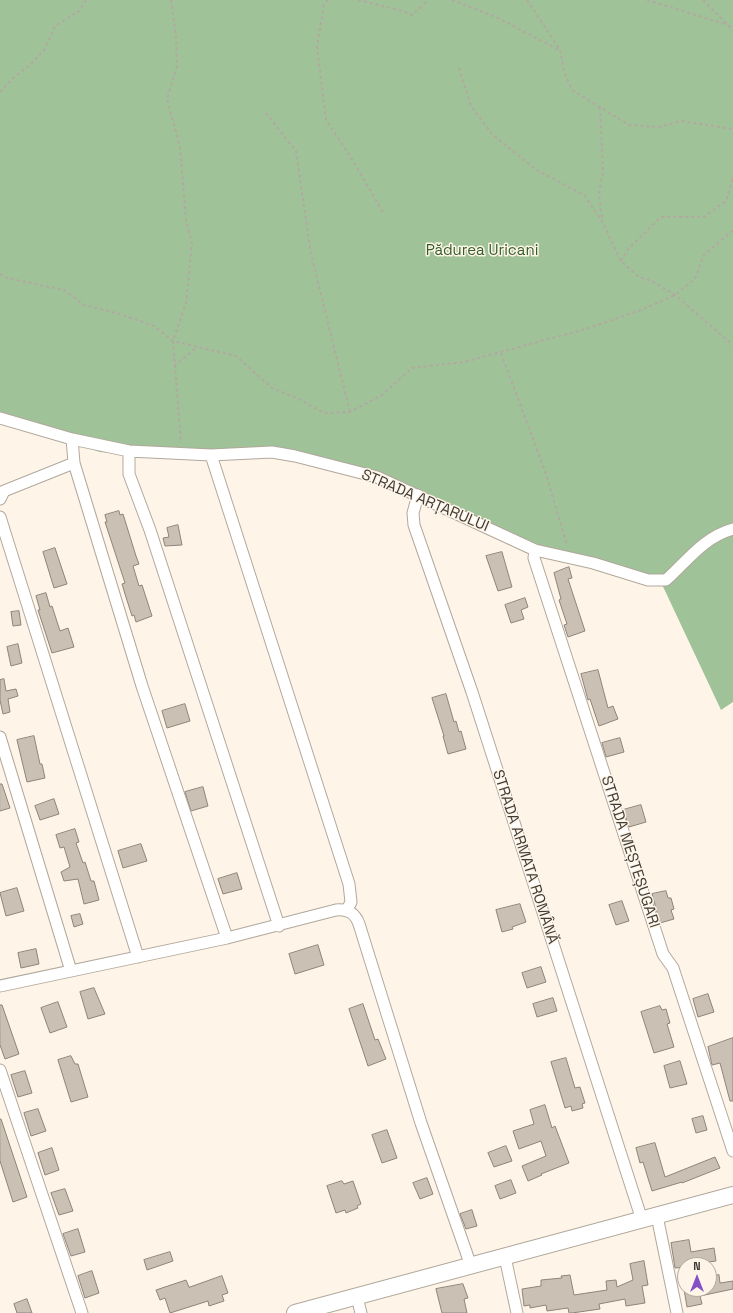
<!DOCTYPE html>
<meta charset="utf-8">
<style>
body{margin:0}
#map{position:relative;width:733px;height:1313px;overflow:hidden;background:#fef4e7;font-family:"Space Grotesk",sans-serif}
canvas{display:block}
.north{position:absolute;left:677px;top:1257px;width:40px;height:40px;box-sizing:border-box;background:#fef4e7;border:1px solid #b1aaa0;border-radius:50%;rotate:0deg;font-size:11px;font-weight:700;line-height:16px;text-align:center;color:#3e3b36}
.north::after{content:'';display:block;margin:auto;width:14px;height:18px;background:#834ec6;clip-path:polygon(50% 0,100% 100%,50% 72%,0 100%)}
</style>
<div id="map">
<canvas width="733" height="1313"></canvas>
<div class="north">N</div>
</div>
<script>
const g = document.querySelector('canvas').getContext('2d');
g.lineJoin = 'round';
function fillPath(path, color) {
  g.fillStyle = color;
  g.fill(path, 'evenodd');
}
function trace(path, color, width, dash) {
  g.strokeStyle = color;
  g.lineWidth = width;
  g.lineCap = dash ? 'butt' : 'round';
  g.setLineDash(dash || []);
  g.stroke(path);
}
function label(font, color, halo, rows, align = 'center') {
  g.font = font + ' "Space Grotesk",sans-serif';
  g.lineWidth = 3;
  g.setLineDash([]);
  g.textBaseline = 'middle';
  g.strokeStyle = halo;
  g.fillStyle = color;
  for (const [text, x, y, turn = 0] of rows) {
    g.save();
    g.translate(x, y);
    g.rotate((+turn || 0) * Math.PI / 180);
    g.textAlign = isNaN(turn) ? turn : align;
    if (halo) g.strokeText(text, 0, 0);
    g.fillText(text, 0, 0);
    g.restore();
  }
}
fillPath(new Path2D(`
 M 0,0 L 733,0 L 733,702 L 721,710 L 659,578 L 541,548 L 419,493 L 272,455 L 207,460 L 100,452 L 0,420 Z`), '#a0c299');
const building = new Path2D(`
 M 119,511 L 120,515 L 123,514 L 136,556 L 139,564 L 133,566 L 139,586 L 142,585 L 152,616 L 136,622 L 134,615 L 132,616 L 125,594 L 122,584 L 125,583 L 105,522 L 107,522 L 105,515 Z
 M 178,525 L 182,545 L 165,546 L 163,538 L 169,537 L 167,528 Z
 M 55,548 L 67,584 L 54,588 L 43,552 Z
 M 502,552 L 512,587 L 498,591 L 486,556 Z
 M 569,567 L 572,578 L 568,579 L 585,631 L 568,637 L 564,625 L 567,624 L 559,600 L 561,599 L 554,573 Z
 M 46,593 L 50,607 L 52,606 L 60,631 L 68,628 L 74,647 L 52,653 L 38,610 L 40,610 L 36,596 Z
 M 525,598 L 528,607 L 521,610 L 524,619 L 511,623 L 505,605 Z
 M 19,611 L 21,625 L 13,626 L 11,612 Z
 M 18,644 L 22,663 L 11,666 L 7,647 Z
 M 598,670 L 608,708 L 613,706 L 618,719 L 599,726 L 590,699 L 588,700 L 581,674 Z
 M 4,679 L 6,691 L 16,689 L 18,696 L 8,699 L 10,712 L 3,714 L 0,700 L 0,680 Z
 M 446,694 L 454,722 L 456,721 L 459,732 L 461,731 L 466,749 L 448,754 L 443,736 L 444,736 L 432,698 Z
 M 185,704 L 190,721 L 167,728 L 162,711 Z
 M 34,736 L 40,764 L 42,764 L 45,778 L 27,782 L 17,740 Z
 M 620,738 L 624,752 L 606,757 L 602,743 Z
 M 0,784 L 2,784 L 10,808 L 0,811 Z
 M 203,787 L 208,806 L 191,811 L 185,792 Z
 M 54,799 L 59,814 L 40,820 L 35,806 Z
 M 641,805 L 646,822 L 629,827 L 623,810 Z
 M 75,829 L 79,842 L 76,843 L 83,863 L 85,862 L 91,881 L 94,881 L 99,900 L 84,904 L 78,879 L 64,881 L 61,872 L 70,867 L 64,847 L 60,848 L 56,835 Z
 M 141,844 L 147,861 L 123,868 L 118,851 Z
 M 237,873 L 242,889 L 223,894 L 218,879 Z
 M 17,888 L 24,911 L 6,916 L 0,893 Z
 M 666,891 L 668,898 L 671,898 L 674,909 L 671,910 L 674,919 L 660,923 L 652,894 Z
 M 622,901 L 629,921 L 616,925 L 609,905 Z
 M 520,904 L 526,922 L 512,927 L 513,929 L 502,932 L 496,910 Z
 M 80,914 L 83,924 L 74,927 L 71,916 Z
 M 318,945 L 324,965 L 295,974 L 289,954 Z
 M 36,949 L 39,964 L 21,968 L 18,953 Z
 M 541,967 L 546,982 L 527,988 L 522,973 Z
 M 94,988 L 105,1014 L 88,1019 L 80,992 Z
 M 708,994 L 714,1012 L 698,1017 L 693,999 Z
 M 553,998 L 557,1011 L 537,1017 L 533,1004 Z
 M 58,1002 L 67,1027 L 50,1033 L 41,1008 Z
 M 363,1004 L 375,1040 L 378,1039 L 386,1059 L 368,1066 L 349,1009 Z
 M 0,1005 L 2,1005 L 19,1054 L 5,1059 L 0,1045 Z
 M 660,1006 L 662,1010 L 666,1009 L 670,1023 L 667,1024 L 674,1047 L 654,1053 L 641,1012 Z
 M 733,1038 L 733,1101 L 730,1101 L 720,1063 L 712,1065 L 708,1047 Z
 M 71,1056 L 75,1064 L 78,1064 L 88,1097 L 71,1102 L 58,1060 Z
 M 566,1058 L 575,1088 L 580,1087 L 585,1103 L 582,1104 L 583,1108 L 572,1111 L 571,1106 L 565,1108 L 551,1062 Z
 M 680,1061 L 687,1084 L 670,1088 L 664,1066 Z
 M 25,1071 L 32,1093 L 18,1097 L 11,1075 Z
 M 545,1105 L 552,1128 L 555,1126 L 569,1163 L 541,1174 L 542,1175 L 528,1181 L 522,1166 L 546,1156 L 541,1141 L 519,1149 L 513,1131 L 534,1124 L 530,1110 Z
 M 38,1109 L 46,1131 L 31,1136 L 24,1113 Z
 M 703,1116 L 707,1130 L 696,1133 L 692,1119 Z
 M 0,1119 L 1,1119 L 27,1197 L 13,1202 L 0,1161 Z
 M 387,1130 L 397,1158 L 382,1163 L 372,1135 Z
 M 655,1143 L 665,1177 L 715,1157 L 720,1168 L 682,1183 L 682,1182 L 652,1191 L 643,1162 L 640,1163 L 636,1148 Z
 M 506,1146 L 512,1161 L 494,1167 L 488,1153 Z
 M 52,1148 L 59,1170 L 45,1175 L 38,1153 Z
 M 427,1178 L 433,1194 L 420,1199 L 413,1183 Z
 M 511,1180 L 516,1193 L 500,1199 L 495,1186 Z
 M 342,1181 L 344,1184 L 353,1181 L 361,1204 L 357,1206 L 358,1208 L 346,1213 L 345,1210 L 336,1213 L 327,1186 Z
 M 65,1189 L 73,1211 L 59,1215 L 51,1193 Z
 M 472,1210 L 477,1226 L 466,1229 L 460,1214 Z
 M 78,1229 L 85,1252 L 71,1256 L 63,1234 Z
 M 689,1240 L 691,1252 L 714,1248 L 716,1261 L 685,1265 L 685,1267 L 675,1268 L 671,1243 Z
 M 170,1252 L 173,1261 L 147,1270 L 144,1260 Z
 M 644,1261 L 648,1285 L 642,1286 L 645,1303 L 626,1306 L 625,1299 L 599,1304 L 600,1309 L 572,1313 L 569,1313 L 568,1308 L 547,1311 L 546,1305 L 530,1308 L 530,1305 L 524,1306 L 522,1289 L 541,1286 L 541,1280 L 562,1278 L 561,1276 L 570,1275 L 574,1295 L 607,1290 L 606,1281 L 616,1280 L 617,1287 L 633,1280 L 630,1264 Z
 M 92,1271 L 99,1293 L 85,1298 L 78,1276 Z
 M 719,1275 L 720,1283 L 733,1281 L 733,1289 L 700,1296 L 702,1304 L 687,1307 L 684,1289 L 709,1289 L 709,1277 Z
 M 222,1276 L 228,1293 L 222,1295 L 224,1301 L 209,1306 L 208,1301 L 170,1313 L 165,1298 L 160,1300 L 156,1290 L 186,1280 L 189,1287 Z
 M 463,1284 L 468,1298 L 464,1299 L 467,1313 L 442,1313 L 436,1289 Z
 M 27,1299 L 32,1313 L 17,1313 L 14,1304 Z`);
fillPath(building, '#cac0b4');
trace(building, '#8e857a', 1);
const street = new Path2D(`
 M 0,418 L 72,439 L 129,451 L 211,455 L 272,452 L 295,456 L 377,477 L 535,550 L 593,563 L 648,580 L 666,580 C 688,560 704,537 733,529
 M 129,451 L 129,474 L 150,530 L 279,926
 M 211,455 L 349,884 L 351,902 L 347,910
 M 74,463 L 142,686 L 227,938
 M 418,495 L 413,513 L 414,525 L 472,692 L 642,1220
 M 0,499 L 4,491 L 74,463 L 72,439
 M 0,517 L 138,957
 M 535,550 L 534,558 L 663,954 L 673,968 L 733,1151
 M 0,737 L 71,971
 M 0,986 L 227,938 L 336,910 C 348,909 355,913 359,924 L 421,1123 L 471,1266
 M 0,1070 L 82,1313
 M 657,1216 L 677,1313
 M 505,1257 L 517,1313
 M 357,1297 L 361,1313`);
const secondary = new Path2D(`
 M 295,1313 L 733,1195`);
trace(street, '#b1a89c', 13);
trace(secondary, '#b1a89c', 18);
trace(new Path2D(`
 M 171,0 L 176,36 L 177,67 L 167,99 L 180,147 L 186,220 L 192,243 L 186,303 L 173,341 L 181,443
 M 328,0 L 324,4 L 317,47 L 326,120 L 347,151 L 384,214
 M 358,0 L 403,11 L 412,15 L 428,0
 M 452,0 L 496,17 L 559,50
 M 527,0 L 560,50 L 564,71 L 572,90 L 629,125 L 658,127 L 681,121 L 733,129
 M 647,0 L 728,25
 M 703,0 L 733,30
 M 459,68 L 471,106 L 492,134 L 535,169 L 584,195 L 602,221 L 621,261 L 639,277 L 652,281 L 675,295 L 733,345
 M 0,92 L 12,79 L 32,63 L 45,49 L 55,26 L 79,11 L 86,0
 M 600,107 L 603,172 L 599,193 L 602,221
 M 266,113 L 296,151 L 311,254 L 350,412
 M 621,261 L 628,249 L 661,217 L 704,217 L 726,201 L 733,178
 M 0,274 L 7,278 L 64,290 L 84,305 L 120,314 L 154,326 L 173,341 L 236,356 L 272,388 L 297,398 L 324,413 L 350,412 L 382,395 L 412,368 L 464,362 L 589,328 L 641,310 L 675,295 L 695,279 L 704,255 L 733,230
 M 501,353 L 546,474 L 567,546
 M 174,366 L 197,347`), '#b1a9a0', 2, [3, 3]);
trace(street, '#fff', 11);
trace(secondary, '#fff', 16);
label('15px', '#325f29', '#fef4e7', [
 ["Pădurea Uricani",482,251]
]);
label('15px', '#3e3b36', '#fef4e7', [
 ["STRADA ARȚARULUI",425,501,23],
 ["STRADA MEȘTEȘUGARI",630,852,72],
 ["STRADA ARMATA ROMÂNĂ",525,857,72]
]);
</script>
